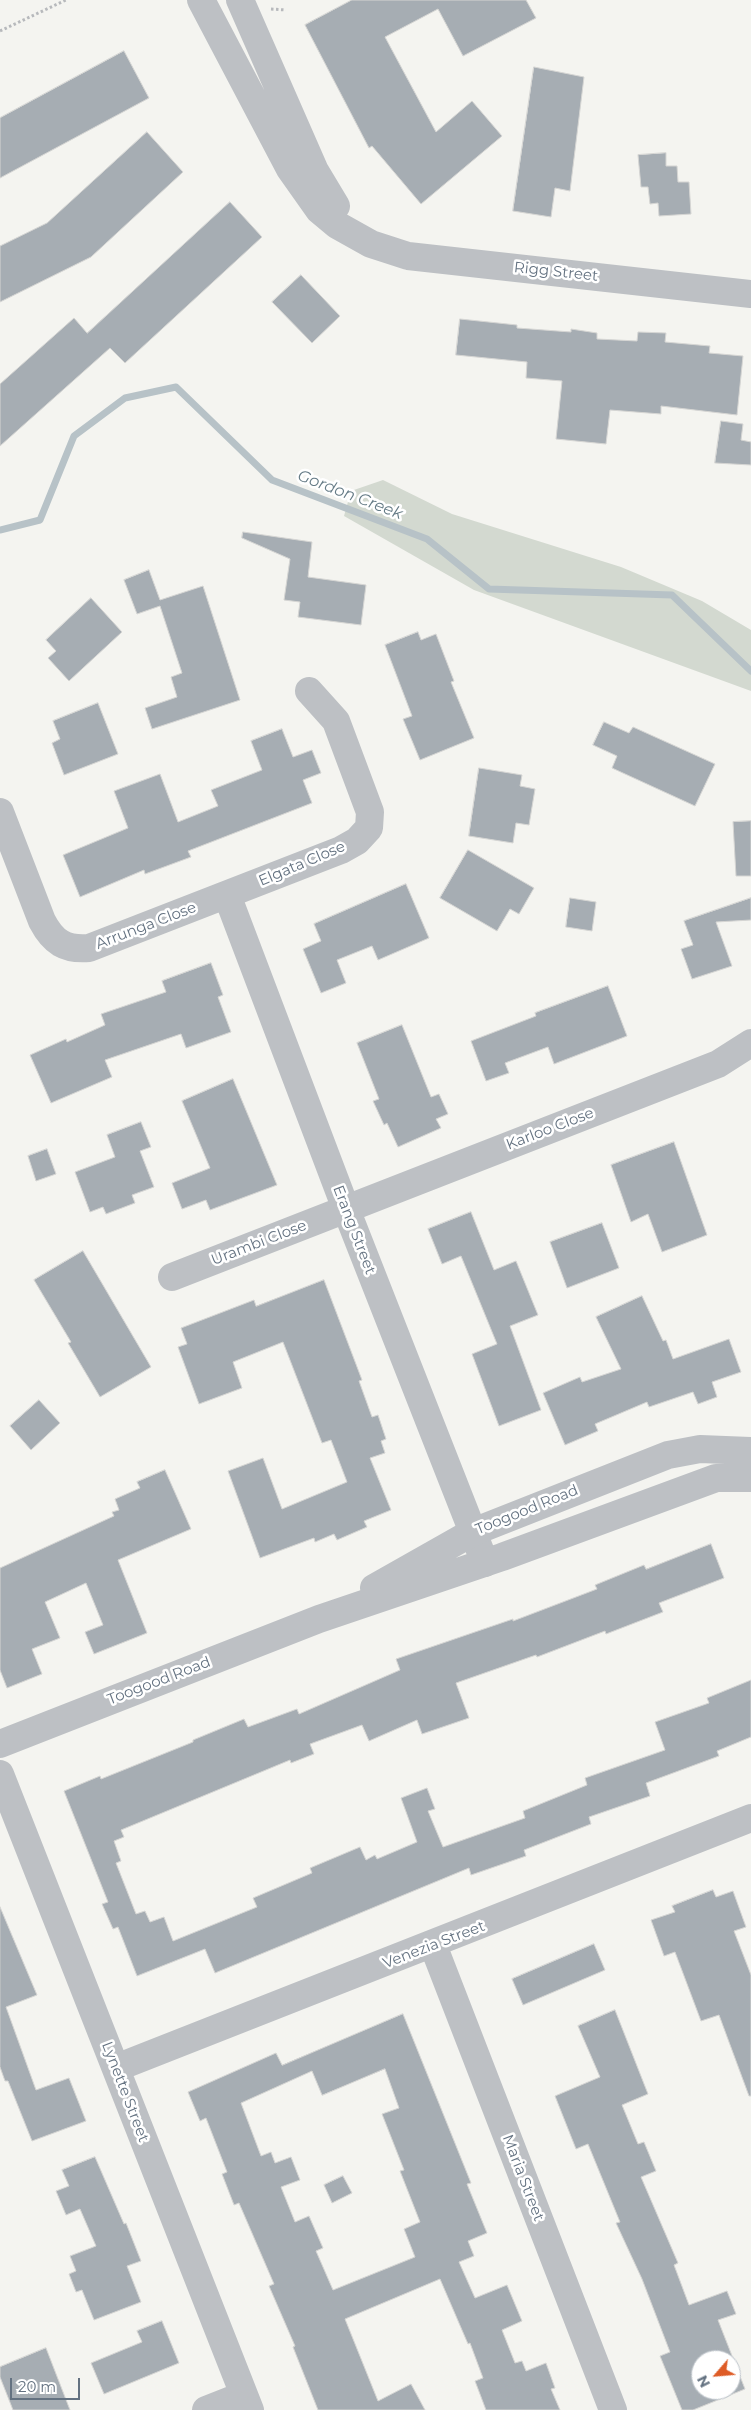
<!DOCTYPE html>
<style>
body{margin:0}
#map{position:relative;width:751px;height:2410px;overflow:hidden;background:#f4f4f0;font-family:Montserrat,sans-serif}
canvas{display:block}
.north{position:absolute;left:691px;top:2350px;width:50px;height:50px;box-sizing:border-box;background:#fff;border:1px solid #c1c7cd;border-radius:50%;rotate:243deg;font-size:14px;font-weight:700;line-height:20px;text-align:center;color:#647281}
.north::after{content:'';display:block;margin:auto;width:18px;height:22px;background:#de5c26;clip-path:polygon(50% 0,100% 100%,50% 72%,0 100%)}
.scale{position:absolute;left:10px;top:2378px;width:70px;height:22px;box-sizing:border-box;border:2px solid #647281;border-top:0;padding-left:6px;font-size:15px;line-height:18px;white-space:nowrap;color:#647281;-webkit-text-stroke:4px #fff;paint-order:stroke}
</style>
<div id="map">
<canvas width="751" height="2410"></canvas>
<div class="north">N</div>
<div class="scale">20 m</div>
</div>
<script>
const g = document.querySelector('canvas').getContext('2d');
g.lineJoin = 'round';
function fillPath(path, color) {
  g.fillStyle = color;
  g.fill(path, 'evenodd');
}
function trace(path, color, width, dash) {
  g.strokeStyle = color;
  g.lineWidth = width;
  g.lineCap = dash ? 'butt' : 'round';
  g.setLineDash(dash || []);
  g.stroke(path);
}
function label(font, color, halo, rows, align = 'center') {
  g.font = font + ' Montserrat,sans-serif';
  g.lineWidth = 5;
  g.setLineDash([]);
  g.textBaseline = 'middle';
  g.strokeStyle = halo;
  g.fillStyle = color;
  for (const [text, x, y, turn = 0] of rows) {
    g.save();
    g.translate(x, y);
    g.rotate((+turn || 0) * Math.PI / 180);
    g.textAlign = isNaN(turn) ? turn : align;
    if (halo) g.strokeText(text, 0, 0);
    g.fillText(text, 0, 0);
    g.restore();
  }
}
fillPath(new Path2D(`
 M 383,480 L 452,514 L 621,567 L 702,601 L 751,630 L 751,691 L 474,590 L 344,516 L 351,491 Z`), '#d3d9d0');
trace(new Path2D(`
 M 0,530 L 40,520 L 74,436 L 125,398 L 176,387 L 272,480 L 427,539 L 489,589 L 672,595 L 751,671`), '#b7c2c7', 7);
const building = new Path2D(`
 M 352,0 L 526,0 L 536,18 L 463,56 L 438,9 L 385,37 L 436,132 L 472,101 L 502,136 L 421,204 L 372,146 L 369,148 L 305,25 Z
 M 124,51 L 149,98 L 0,178 L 0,118 Z
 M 534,67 L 584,77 L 570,191 L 555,188 L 551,217 L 513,211 Z
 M 147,132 L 183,172 L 91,257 L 0,302 L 0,246 L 47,223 Z
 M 666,153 L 666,166 L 677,166 L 678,182 L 689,182 L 691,214 L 659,216 L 658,203 L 650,204 L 648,187 L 641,187 L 638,155 Z
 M 230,202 L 262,237 L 125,363 L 110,348 L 0,446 L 0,384 L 74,318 L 87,333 Z
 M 301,275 L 340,316 L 312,343 L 272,302 Z
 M 460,319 L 517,325 L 517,328 L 571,332 L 571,329 L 597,333 L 597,339 L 637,341 L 638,332 L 666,333 L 665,342 L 710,346 L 709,353 L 743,356 L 737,415 L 661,406 L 661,414 L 610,410 L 606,444 L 556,439 L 562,381 L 526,378 L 527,362 L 456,355 Z
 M 721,421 L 743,424 L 741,440 L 751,442 L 751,465 L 715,463 Z
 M 243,532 L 312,542 L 308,577 L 366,585 L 361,625 L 298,617 L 300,602 L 284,600 L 290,559 L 242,538 Z
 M 149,570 L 160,600 L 203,586 L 240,700 L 152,729 L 145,708 L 177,697 L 171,677 L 182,673 L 160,606 L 137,614 L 124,580 Z
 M 91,598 L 122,632 L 69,681 L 48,658 L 56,651 L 46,640 Z
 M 418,632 L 421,640 L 436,634 L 454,681 L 451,682 L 474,738 L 420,760 L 403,719 L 412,716 L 385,645 Z
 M 98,703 L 118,754 L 64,775 L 52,743 L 60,739 L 53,721 Z
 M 604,722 L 629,733 L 633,727 L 715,764 L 695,806 L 612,768 L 617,756 L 593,745 Z
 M 282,729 L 293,757 L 312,750 L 321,773 L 303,780 L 312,803 L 188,851 L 191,857 L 145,874 L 144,870 L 80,897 L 63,855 L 128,828 L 114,791 L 160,774 L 178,822 L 218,806 L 211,790 L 262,770 L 251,741 Z
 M 479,768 L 522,775 L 520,786 L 535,789 L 529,825 L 516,823 L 513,843 L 469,836 Z
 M 751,821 L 751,876 L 736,876 L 733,822 Z
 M 468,850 L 534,888 L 519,914 L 510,909 L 497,931 L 440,898 Z
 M 406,884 L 429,938 L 378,960 L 372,946 L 337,960 L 346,983 L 321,993 L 303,949 L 321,941 L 314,924 Z
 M 570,898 L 596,902 L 592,931 L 566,927 Z
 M 751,898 L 751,920 L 716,922 L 732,966 L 692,979 L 681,949 L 693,945 L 684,921 Z
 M 211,963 L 223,995 L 218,997 L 231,1032 L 186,1048 L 181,1034 L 105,1060 L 112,1077 L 51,1103 L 30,1055 L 66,1039 L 67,1042 L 105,1025 L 101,1014 L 166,992 L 162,981 Z
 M 608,986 L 627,1036 L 554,1064 L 548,1047 L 505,1063 L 509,1073 L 486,1081 L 471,1041 L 536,1016 L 535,1013 Z
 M 402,1025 L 431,1097 L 439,1094 L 448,1114 L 436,1119 L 441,1128 L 398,1147 L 387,1123 L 384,1125 L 373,1101 L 379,1099 L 357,1043 Z
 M 233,1079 L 277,1185 L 210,1210 L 206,1200 L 182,1209 L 172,1183 L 210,1168 L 182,1101 Z
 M 141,1122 L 151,1147 L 140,1151 L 154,1187 L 132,1195 L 135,1203 L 106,1214 L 103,1207 L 90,1212 L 75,1172 L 115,1157 L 107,1135 Z
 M 674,1142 L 707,1235 L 662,1252 L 648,1214 L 631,1222 L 611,1165 Z
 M 47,1149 L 56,1174 L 36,1181 L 28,1156 Z
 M 471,1212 L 494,1270 L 516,1261 L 538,1315 L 510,1326 L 541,1410 L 499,1426 L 472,1354 L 497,1344 L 461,1256 L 442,1264 L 428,1229 Z
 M 602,1223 L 619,1268 L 567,1288 L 550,1242 Z
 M 83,1251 L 151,1367 L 100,1397 L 68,1343 L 71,1342 L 34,1280 Z
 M 324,1280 L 362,1380 L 359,1381 L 372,1417 L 378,1415 L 386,1439 L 381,1441 L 385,1453 L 370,1458 L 391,1510 L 364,1521 L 367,1527 L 337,1540 L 334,1534 L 315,1542 L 314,1538 L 260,1558 L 228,1471 L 263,1458 L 282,1509 L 347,1482 L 331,1440 L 322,1443 L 283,1342 L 233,1362 L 242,1388 L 199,1404 L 178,1347 L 187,1344 L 181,1328 L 254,1300 L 256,1306 Z
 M 642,1296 L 663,1341 L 666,1340 L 673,1359 L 729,1339 L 741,1372 L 712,1382 L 717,1397 L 698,1404 L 693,1392 L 649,1407 L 647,1402 L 595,1424 L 598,1431 L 565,1445 L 543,1393 L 580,1377 L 582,1382 L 621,1369 L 596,1317 Z
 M 39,1400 L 60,1423 L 31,1450 L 10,1426 Z
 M 165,1470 L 191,1529 L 118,1560 L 147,1633 L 94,1654 L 85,1632 L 103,1625 L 86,1583 L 45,1602 L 60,1638 L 32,1649 L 42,1674 L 7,1688 L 0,1670 L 0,1568 L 114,1516 L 112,1512 L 119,1510 L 115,1499 L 140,1488 L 137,1482 Z
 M 711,1544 L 724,1578 L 659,1603 L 663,1612 L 606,1634 L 605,1631 L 537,1657 L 536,1655 L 456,1683 L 469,1718 L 422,1734 L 417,1720 L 369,1741 L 362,1725 L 310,1744 L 314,1754 L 291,1763 L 290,1760 L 121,1830 L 124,1837 L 114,1841 L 121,1861 L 116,1863 L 136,1914 L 145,1911 L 150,1922 L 164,1917 L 173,1941 L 257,1907 L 253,1898 L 312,1873 L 310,1868 L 360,1847 L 366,1860 L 375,1855 L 377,1859 L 417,1842 L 401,1798 L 427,1788 L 435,1809 L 428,1811 L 443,1847 L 525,1818 L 523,1811 L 587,1785 L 585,1778 L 665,1750 L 655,1722 L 709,1703 L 707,1698 L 751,1680 L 751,1737 L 717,1751 L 719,1756 L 646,1783 L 650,1796 L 589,1817 L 591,1824 L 524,1850 L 526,1856 L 471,1875 L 469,1868 L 215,1973 L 205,1949 L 137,1976 L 118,1927 L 113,1929 L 102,1904 L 108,1902 L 64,1791 L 100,1776 L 101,1779 L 193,1742 L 193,1740 L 244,1719 L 248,1727 L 297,1709 L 299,1714 L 400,1670 L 396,1659 L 513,1619 L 513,1621 L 597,1589 L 595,1585 L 644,1565 L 646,1569 Z
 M 713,1890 L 716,1897 L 733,1891 L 746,1927 L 734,1931 L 751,1975 L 751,2096 L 749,2096 L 719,2015 L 701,2021 L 675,1952 L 664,1956 L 651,1920 L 675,1912 L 672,1906 Z
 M 0,1907 L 37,1995 L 6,2007 L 36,2090 L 69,2078 L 86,2121 L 32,2141 L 8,2081 L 5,2081 L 0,2067 Z
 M 594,1944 L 605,1970 L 523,2005 L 512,1979 Z
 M 615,2010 L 648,2094 L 622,2105 L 638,2144 L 644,2142 L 656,2171 L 641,2177 L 678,2263 L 674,2265 L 689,2305 L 727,2291 L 736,2314 L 718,2320 L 745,2389 L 693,2410 L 682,2410 L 660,2356 L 670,2352 L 642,2279 L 616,2223 L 620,2222 L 588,2144 L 576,2149 L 555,2096 L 600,2077 L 578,2026 ZM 701,2360 L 731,2360 L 731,2390 L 701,2390 Z
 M 403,2014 L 471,2183 L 467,2184 L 487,2233 L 468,2241 L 474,2256 L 459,2262 L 475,2298 L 507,2285 L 522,2321 L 502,2330 L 515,2363 L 522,2361 L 526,2371 L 546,2363 L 555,2388 L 551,2389 L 560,2410 L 486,2410 L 475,2381 L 483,2378 L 470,2343 L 468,2344 L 440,2279 L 345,2319 L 378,2401 L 411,2384 L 425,2410 L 318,2410 L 293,2347 L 295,2346 L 269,2286 L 274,2284 L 239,2203 L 234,2205 L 222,2174 L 227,2172 L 206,2118 L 200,2121 L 188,2092 L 276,2053 L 282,2065 ZM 385,2069 L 399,2108 L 382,2114 L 404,2170 L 400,2171 L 420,2222 L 404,2229 L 415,2257 L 333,2290 L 316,2251 L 323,2248 L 309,2216 L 295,2222 L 281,2187 L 300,2180 L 291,2157 L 275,2163 L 271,2152 L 261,2156 L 241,2103 L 312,2071 L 322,2095 Z
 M 95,2157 L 124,2224 L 126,2223 L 141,2261 L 127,2266 L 141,2302 L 94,2320 L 82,2290 L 76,2292 L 69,2274 L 76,2271 L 70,2256 L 96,2246 L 80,2209 L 66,2215 L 56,2191 L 69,2186 L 62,2170 Z
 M 343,2176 L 352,2193 L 332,2203 L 324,2185 Z
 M 162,2321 L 179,2363 L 104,2394 L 91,2363 L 142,2342 L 137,2331 Z
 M 46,2348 L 70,2410 L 13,2410 L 0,2377 L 0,2367 Z`);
fillPath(building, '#a6adb3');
trace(building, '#d5d5d3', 1);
trace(new Path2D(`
 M 271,9 L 286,10
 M 0,31 L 66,0`), '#b7b9bc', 3, [2.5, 2.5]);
trace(new Path2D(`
 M 0,812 L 42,921 C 53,942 65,950 89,948 L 341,850 L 357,841 L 369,828 L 370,812 L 336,721 L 309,691
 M 227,895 L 346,1209 L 485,1563
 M 172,1277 L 718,1064 L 751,1043
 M 0,1774 L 250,2410
 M 433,1945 L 613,2410
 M 116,2068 L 751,1818
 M 206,2410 L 244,2395`), '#bdc0c4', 28);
trace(new Path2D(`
 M 201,0 L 290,169 L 319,210 L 337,225 L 371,244 L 408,256 L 751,294
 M 240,0 L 315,171 L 336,206
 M 374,1588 L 473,1532 L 668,1455 L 700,1449 L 751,1451
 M 0,1744 L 319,1619 L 502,1557 L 716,1478 L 751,1478`), '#bdc0c4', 28);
label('15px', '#647281', '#fff', [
 ["Rigg Street",556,272,6],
 ["Elgata Close",302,864,-23],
 ["Arrunga Close",146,926,-21],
 ["Karloo Close",550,1129,-21],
 ["Erang Street",354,1230,69],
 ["Urambi Close",259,1243,-21],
 ["Toogood Road",527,1510,-22],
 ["Toogood Road",159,1681,-21],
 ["Venezia Street",434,1945,-21],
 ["Lynette Street",125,2092,69],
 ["Maria Street",523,2178,69]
]);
label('italic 16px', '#647a85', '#fff', [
 ["Gordon Creek",350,495,21]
]);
</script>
